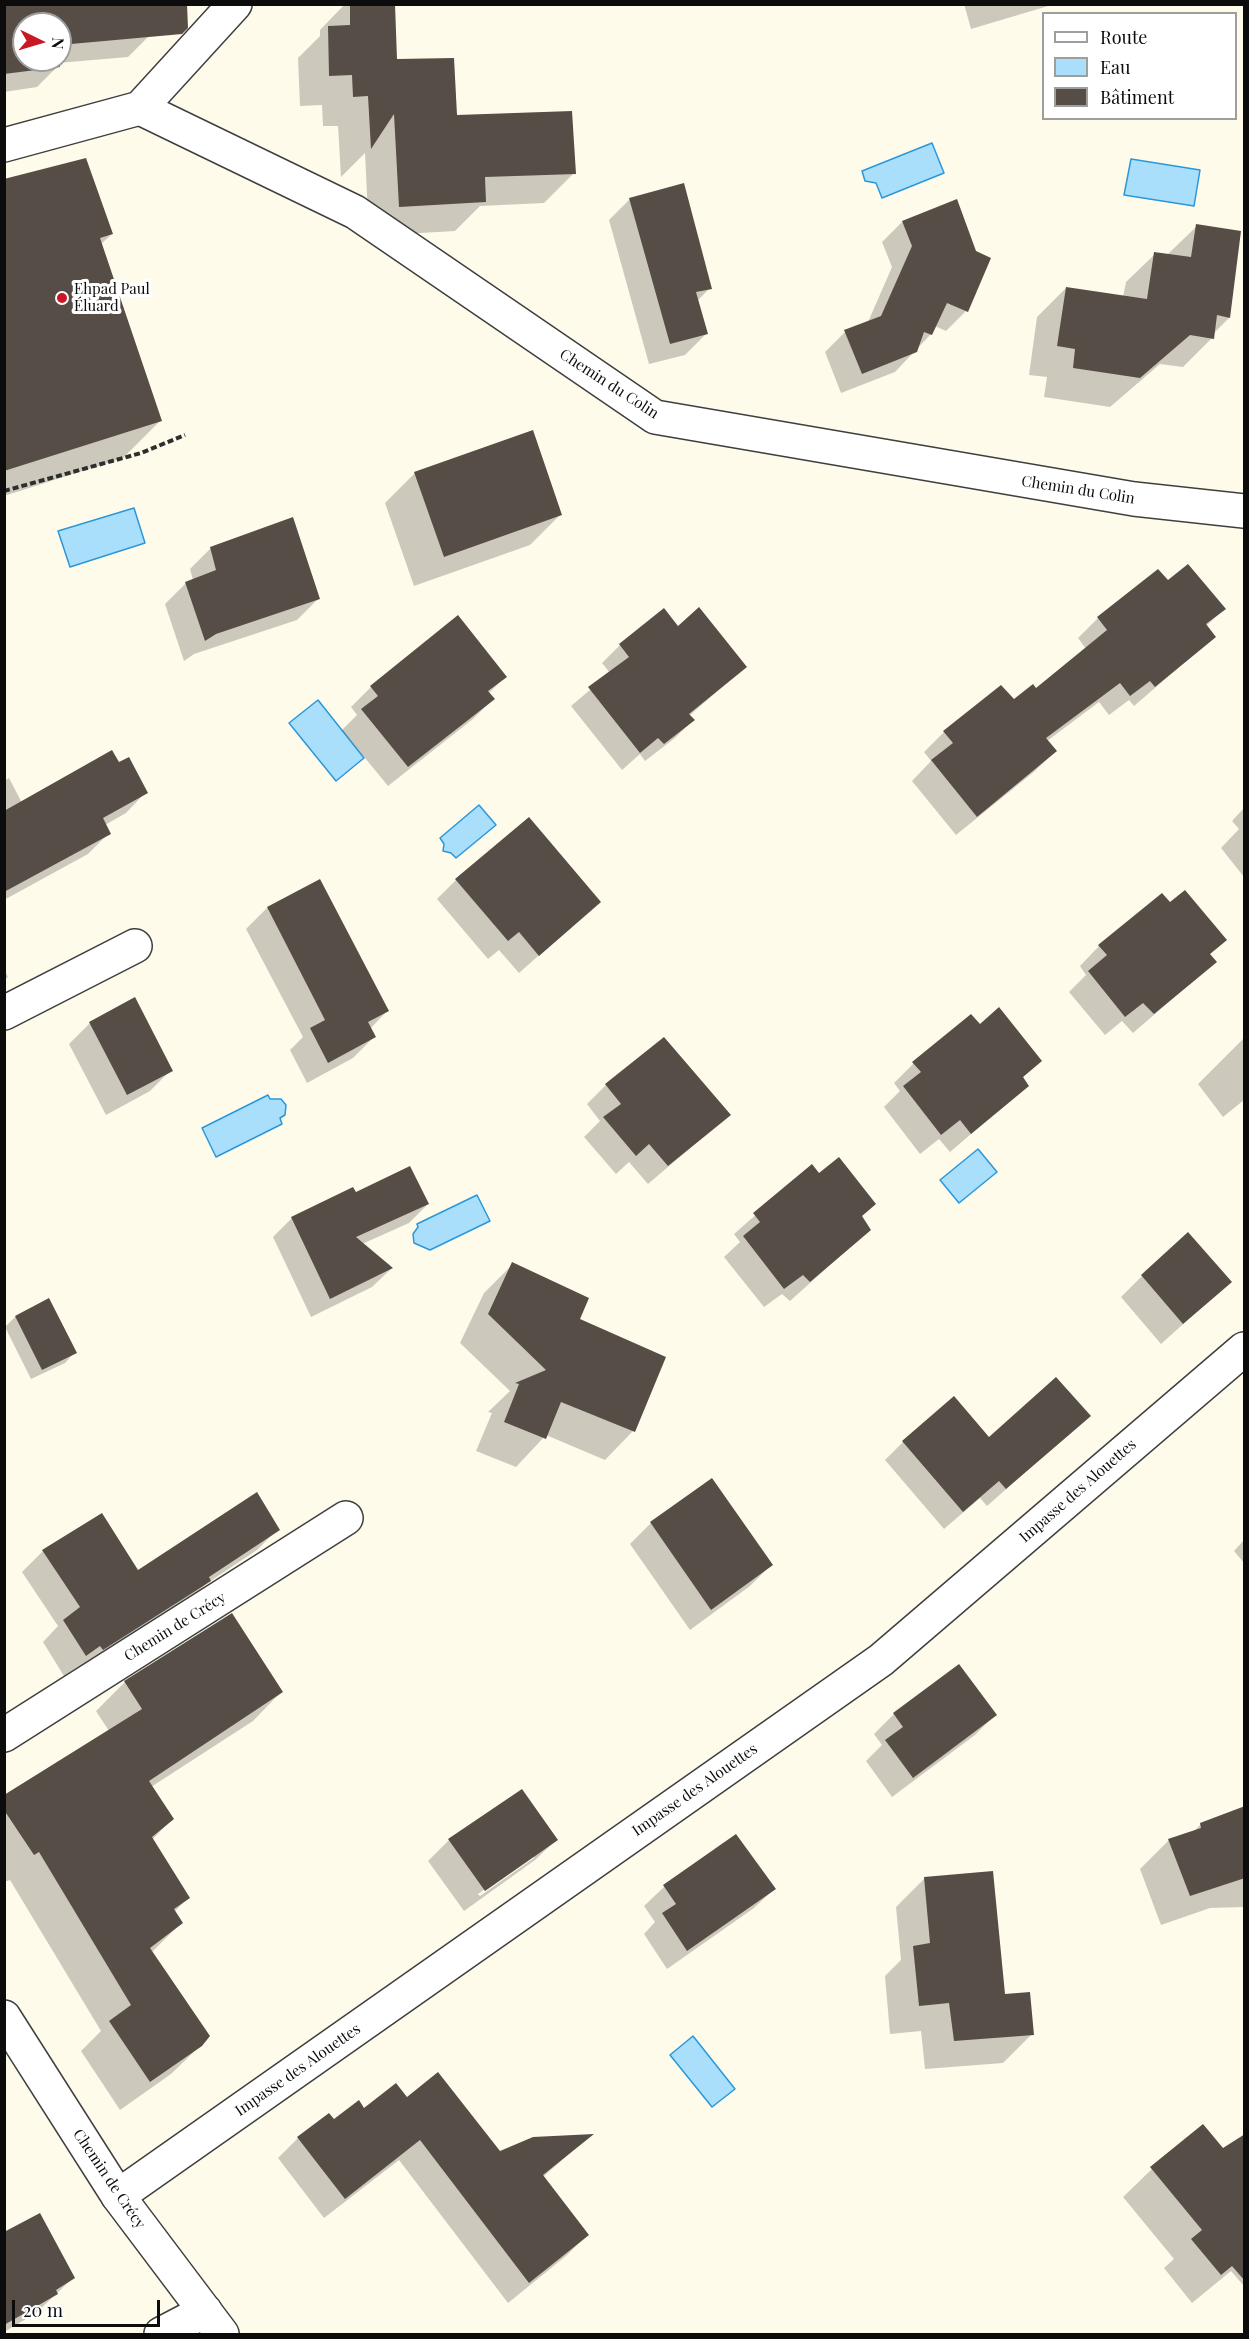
<!DOCTYPE html>
<meta charset="utf-8">
<style>
body{margin:0}
#map{position:relative;width:1249px;height:2339px;overflow:hidden;background:#fffbeb;font-family:"Playfair Display",serif}
canvas{display:block}
.frame{position:absolute;inset:0;border:6px solid #0c0c0c;pointer-events:none}
.legend{position:absolute;left:1042px;top:12px;width:195px;height:108px;box-sizing:border-box;background:#fff;border:2px solid #9e9e9e;margin:0;padding:8px 10px;list-style:none;font-size:18px;color:#0c0c0c}
.legend li{display:flex;align-items:center;gap:12px;height:30px}
.legend b{width:30px;border:2px solid #9e9e9e}
.north{position:absolute;left:12px;top:12px;width:60px;height:60px;box-sizing:border-box;background:#fff;border:2px solid #9e9e9e;border-radius:50%;rotate:95deg;font-size:16px;font-weight:700;line-height:24px;text-align:center;color:#0c0c0c}
.north::after{content:'';display:block;margin:auto;width:21px;height:27px;background:#c91723;clip-path:polygon(50% 0,100% 100%,50% 72%,0 100%)}
.scale{position:absolute;left:12px;top:2300px;width:148px;height:27px;box-sizing:border-box;border:3px solid #0c0c0c;border-top:0;padding-left:8px;font-size:18px;line-height:21px;white-space:nowrap;color:#0c0c0c;-webkit-text-stroke:4px #fff;paint-order:stroke}
</style>
<div id="map">
<canvas width="1249" height="2339"></canvas>
<div class="frame"></div>
<ul class="legend">
<li><b style="height:8px;background:#fff"></b>Route</li>
<li><b style="height:16px;background:#aadffc"></b>Eau</li>
<li><b style="height:16px;background:#564d47"></b>Bâtiment</li>
</ul>
<div class="north">N</div>
<div class="scale">20 m</div>
</div>
<script>
const g = document.querySelector('canvas').getContext('2d');
g.lineJoin = 'round';
function fillPath(path, color) {
  g.fillStyle = color;
  g.fill(path, 'evenodd');
}
function trace(path, color, width, dash) {
  g.strokeStyle = color;
  g.lineWidth = width;
  g.lineCap = dash ? 'butt' : 'round';
  g.setLineDash(dash || []);
  g.stroke(path);
}
function label(font, color, halo, rows, align = 'center') {
  g.font = font + ' "Playfair Display",serif';
  g.lineWidth = 6;
  g.setLineDash([]);
  g.textBaseline = 'middle';
  g.strokeStyle = halo;
  g.fillStyle = color;
  for (const [text, x, y, turn = 0] of rows) {
    g.save();
    g.translate(x, y);
    g.rotate((+turn || 0) * Math.PI / 180);
    g.textAlign = isNaN(turn) ? turn : align;
    if (halo) g.strokeText(text, 0, 0);
    g.fillText(text, 0, 0);
    g.restore();
  }
}
const water = new Path2D(`
 M 932,143 L 944,173 L 882,198 L 876,183 L 865,181 L 862,171 Z
 M 1131,159 L 1200,170 L 1194,206 L 1124,195 Z
 M 134,508 L 145,543 L 70,567 L 58,531 Z
 M 318,700 L 364,758 L 336,781 L 289,723 Z
 M 479,805 L 496,825 L 456,858 L 451,853 L 443,851 L 444,844 L 440,838 Z
 M 268,1095 L 270,1099 L 281,1099 L 286,1105 L 285,1115 L 280,1118 L 282,1124 L 216,1157 L 202,1128 Z
 M 978,1149 L 997,1172 L 959,1203 L 940,1180 Z
 M 477,1195 L 490,1221 L 430,1250 L 414,1243 L 413,1234 L 418,1227 L 417,1224 Z
 M 693,2036 L 735,2089 L 712,2107 L 670,2055 Z`);
fillPath(water, '#aadffc');
trace(water, '#2998db', 1.5);
fillPath(new Path2D(`
 M 4,4 L 149,36 L 128,57 L 58,63 L 58,66 L 37,87 L 4,92 ZM 24,24 L 60,24 L 60,60 L 24,60 Z
 M 345,4 L 393,4 L 396,61 L 455,117 L 574,173 L 544,203 L 480,206 L 455,231 L 369,236 L 365,153 L 341,177 L 338,126 L 323,126 L 322,105 L 300,106 L 298,58 L 320,36 L 320,30 Z
 M 964,4 L 1055,4 L 971,29 Z
 M 4,181 L 112,234 L 100,245 L 161,420 L 123,458 L 4,496 Z
 M 630,199 L 710,288 L 697,301 L 706,334 L 685,355 L 649,364 L 609,220 Z
 M 902,222 L 966,311 L 946,331 L 935,326 L 931,334 L 895,372 L 841,393 L 825,352 L 845,332 L 868,322 L 892,267 L 882,242 Z
 M 1197,226 L 1229,318 L 1213,334 L 1212,338 L 1183,367 L 1160,364 L 1110,407 L 1044,397 L 1047,377 L 1029,375 L 1037,317 L 1066,288 L 1123,297 L 1126,282 L 1155,254 L 1167,255 Z
 M 415,473 L 560,515 L 530,545 L 414,586 L 385,503 Z
 M 211,548 L 318,599 L 297,620 L 194,654 L 184,661 L 165,604 L 186,583 L 193,580 L 190,569 Z
 M 1167,582 L 1224,609 L 1206,626 L 1214,637 L 1134,706 L 1129,700 L 1109,715 L 1099,702 L 1047,741 L 1055,751 L 1035,771 L 956,835 L 912,781 L 931,761 L 924,752 L 944,732 L 1036,690 L 1086,649 L 1078,638 L 1098,618 Z
 M 678,628 L 745,667 L 689,716 L 693,720 L 675,738 L 645,761 L 640,754 L 622,770 L 571,706 L 610,673 L 602,663 L 620,645 Z
 M 505,677 L 488,694 L 493,699 L 473,719 L 388,786 L 342,730 L 357,715 L 351,707 L 371,687 Z
 M 119,764 L 146,792 L 126,813 L 105,825 L 109,833 L 88,854 L 4,900 L 4,781 L 9,778 L 22,803 Z
 M 1244,808 L 1244,877 L 1221,848 L 1239,829 L 1232,821 Z
 M 456,880 L 599,902 L 519,973 L 499,950 L 488,959 L 437,899 Z
 M 319,881 L 387,1011 L 370,1029 L 374,1037 L 353,1058 L 307,1083 L 290,1050 L 303,1037 L 246,929 L 267,908 Z
 M 1170,904 L 1225,940 L 1209,955 L 1215,962 L 1133,1033 L 1122,1021 L 1105,1035 L 1069,992 L 1086,975 L 1080,966 L 1099,946 Z
 M 4,969 L 8,977 L 4,980 Z
 M 90,1023 L 171,1070 L 150,1091 L 106,1115 L 69,1044 Z
 M 979,1026 L 1040,1061 L 1022,1078 L 1027,1086 L 950,1152 L 939,1139 L 920,1154 L 884,1107 L 900,1091 L 894,1083 L 914,1063 Z
 M 1244,1038 L 1244,1100 L 1223,1117 L 1198,1084 Z
 M 663,1039 L 729,1115 L 648,1184 L 629,1162 L 616,1174 L 584,1137 L 600,1121 L 587,1104 L 606,1085 Z
 M 811,1166 L 869,1230 L 790,1301 L 782,1294 L 764,1307 L 724,1257 L 740,1242 L 734,1234 Z
 M 355,1194 L 428,1204 L 409,1223 L 362,1244 L 391,1269 L 372,1287 L 311,1317 L 273,1237 L 292,1218 Z
 M 513,1264 L 578,1320 L 633,1431 L 605,1460 L 546,1435 L 516,1467 L 476,1451 L 492,1413 L 488,1412 L 510,1391 L 460,1343 L 484,1293 Z
 M 1142,1276 L 1230,1282 L 1161,1344 L 1121,1297 Z
 M 49,1300 L 75,1352 L 65,1363 L 31,1379 L 5,1327 L 15,1317 Z
 M 1089,1416 L 987,1506 L 980,1498 L 944,1529 L 885,1460 L 903,1442 L 989,1439 Z
 M 651,1523 L 771,1565 L 750,1586 L 690,1630 L 630,1544 Z
 M 278,1529 L 257,1550 L 206,1584 L 189,1602 L 82,1670 L 79,1666 L 64,1676 L 43,1642 L 58,1626 L 22,1572 L 43,1551 L 138,1572 Z
 M 1244,1540 L 1244,1563 L 1234,1551 Z
 M 231,1615 L 281,1692 L 253,1721 L 151,1787 L 172,1819 L 152,1840 L 188,1898 L 174,1912 L 181,1923 L 151,1953 L 201,2045 L 171,2074 L 120,2110 L 81,2051 L 101,2031 L 10,1880 L 4,1882 L 4,1797 L 109,1731 L 96,1711 L 125,1682 Z
 M 959,1666 L 995,1715 L 975,1735 L 892,1797 L 866,1761 L 882,1745 L 874,1734 L 894,1714 Z
 M 521,1791 L 556,1840 L 535,1860 L 464,1911 L 428,1861 L 449,1840 ZM 534,1854 L 534,1858 L 480,1896 L 478,1894 Z
 M 1244,1798 L 1244,1907 L 1210,1908 L 1161,1925 L 1140,1869 L 1169,1840 L 1193,1832 L 1201,1824 L 1242,1812 Z
 M 925,1878 L 1032,2034 L 1003,2063 L 925,2069 L 921,2031 L 890,2034 L 885,1976 L 901,1960 L 896,1907 Z
 M 664,1887 L 774,1889 L 754,1908 L 667,1969 L 644,1934 L 655,1922 L 644,1906 Z
 M 407,2099 L 500,2153 L 590,2135 L 543,2177 L 587,2235 L 566,2256 L 508,2303 L 399,2160 L 324,2218 L 278,2158 L 298,2138 L 364,2110 Z
 M 1223,2150 L 1244,2163 L 1244,2286 L 1231,2271 L 1192,2303 L 1164,2268 L 1174,2259 L 1123,2197 L 1152,2169 Z
 M 4,2233 L 73,2278 L 36,2313 L 4,2332 Z`), '#0003');
fillPath(new Path2D(`
 M 4,4 L 187,4 L 188,28 L 182,34 L 60,45 L 60,24 L 24,24 L 24,60 L 59,60 L 60,67 L 4,74 Z
 M 350,4 L 395,4 L 397,59 L 454,58 L 457,115 L 572,111 L 576,174 L 485,177 L 486,202 L 399,207 L 394,114 L 371,149 L 368,96 L 353,97 L 352,75 L 329,76 L 328,26 L 350,25 Z
 M 86,158 L 113,234 L 100,238 L 162,421 L 4,471 L 4,179 Z
 M 684,183 L 712,289 L 696,292 L 708,334 L 670,344 L 629,198 Z
 M 957,199 L 976,251 L 991,258 L 968,312 L 947,303 L 932,335 L 924,332 L 917,352 L 862,374 L 844,330 L 881,316 L 912,246 L 902,221 Z
 M 1196,224 L 1241,231 L 1230,318 L 1217,315 L 1214,339 L 1190,335 L 1140,378 L 1073,368 L 1075,349 L 1057,346 L 1066,287 L 1147,299 L 1154,252 L 1191,257 Z
 M 533,430 L 562,515 L 444,557 L 414,472 Z
 M 293,517 L 320,599 L 216,634 L 205,641 L 185,582 L 216,570 L 210,547 Z
 M 1188,564 L 1226,609 L 1206,624 L 1216,637 L 1155,687 L 1150,681 L 1130,696 L 1120,683 L 1046,738 L 1057,751 L 977,817 L 931,760 L 953,743 L 943,731 L 1001,685 L 1014,699 L 1033,684 L 1036,688 L 1107,630 L 1097,617 L 1158,569 L 1168,580 Z
 M 699,607 L 747,667 L 689,714 L 695,720 L 664,744 L 658,738 L 640,753 L 588,687 L 629,657 L 619,644 L 664,608 L 678,626 Z
 M 458,615 L 507,677 L 488,691 L 495,699 L 408,767 L 361,709 L 378,696 L 370,686 Z
 M 112,750 L 119,762 L 129,757 L 148,793 L 103,818 L 111,834 L 4,892 L 4,811 Z
 M 529,817 L 601,902 L 539,956 L 519,932 L 508,941 L 455,879 Z
 M 320,879 L 389,1011 L 368,1022 L 376,1037 L 328,1063 L 310,1028 L 325,1020 L 267,907 Z
 M 1185,890 L 1227,940 L 1210,954 L 1217,962 L 1154,1014 L 1143,1003 L 1125,1017 L 1088,971 L 1107,955 L 1098,945 L 1162,893 L 1170,902 Z
 M 135,997 L 173,1071 L 127,1095 L 89,1022 Z
 M 999,1007 L 1042,1061 L 1023,1077 L 1029,1086 L 971,1134 L 960,1120 L 941,1135 L 903,1086 L 921,1072 L 912,1062 L 971,1014 L 980,1024 Z
 M 664,1037 L 731,1115 L 668,1166 L 649,1144 L 636,1156 L 603,1117 L 621,1104 L 605,1084 Z
 M 839,1157 L 876,1204 L 862,1216 L 871,1230 L 810,1282 L 803,1275 L 784,1289 L 743,1236 L 760,1222 L 753,1213 L 812,1164 L 819,1173 Z
 M 410,1166 L 429,1204 L 356,1237 L 393,1268 L 330,1299 L 291,1217 L 353,1187 L 356,1192 Z
 M 1188,1232 L 1232,1282 L 1183,1324 L 1141,1275 Z
 M 512,1262 L 589,1298 L 580,1319 L 666,1357 L 635,1432 L 561,1402 L 546,1439 L 504,1422 L 519,1384 L 515,1383 L 546,1370 L 488,1314 Z
 M 49,1298 L 77,1353 L 42,1370 L 15,1316 Z
 M 1056,1377 L 1091,1416 L 1006,1489 L 999,1481 L 963,1512 L 902,1441 L 954,1396 L 989,1437 Z
 M 712,1478 L 773,1565 L 711,1610 L 650,1522 Z
 M 257,1492 L 280,1530 L 209,1577 L 211,1581 L 103,1650 L 100,1646 L 86,1656 L 63,1620 L 80,1607 L 42,1550 L 102,1513 L 138,1570 Z
 M 232,1613 L 283,1692 L 149,1781 L 174,1819 L 152,1837 L 190,1898 L 174,1909 L 183,1923 L 150,1948 L 210,2036 L 202,2046 L 150,2082 L 109,2021 L 131,2005 L 39,1852 L 34,1855 L 4,1810 L 4,1795 L 142,1709 L 124,1681 Z
 M 959,1664 L 997,1715 L 913,1778 L 885,1740 L 903,1727 L 893,1713 Z
 M 522,1789 L 558,1840 L 485,1891 L 448,1839 Z
 M 1245,1806 L 1245,1878 L 1190,1896 L 1168,1839 L 1201,1828 L 1200,1823 Z
 M 736,1834 L 776,1889 L 687,1951 L 662,1913 L 676,1904 L 663,1885 Z
 M 993,1871 L 1005,1994 L 1030,1992 L 1034,2035 L 954,2041 L 949,2003 L 919,2006 L 913,1946 L 930,1943 L 924,1877 Z
 M 438,2072 L 500,2151 L 533,2137 L 594,2134 L 543,2175 L 589,2235 L 529,2283 L 420,2140 L 345,2199 L 297,2137 L 329,2113 L 334,2119 L 359,2100 L 364,2108 L 396,2083 L 407,2097 Z
 M 1203,2124 L 1223,2148 L 1245,2134 L 1245,2281 L 1232,2266 L 1221,2275 L 1191,2239 L 1202,2230 L 1150,2167 Z
 M 40,2213 L 75,2278 L 56,2290 L 58,2294 L 4,2325 L 4,2232 Z`), '#564d47');
const minor = new Path2D(`
 M 140,108 L 355,212 L 655,417 L 1134,499 L 1244,511
 M 4,145 L 140,108 L 235,4
 M 4,1013 L 135,946
 M 4,1735 L 346,1518
 M 118,2196 L 881,1660 L 1244,1349
 M 161,2334 L 205,2311`);
const tertiary = new Path2D(`
 M 4,2017 L 118,2196 L 222,2334`);
trace(minor, '#3f3f3f', 36);
trace(tertiary, '#3f3f3f', 36);
trace(new Path2D(`
 M 4,491 L 141,453 L 185,435`), '#2e2e2e', 4, [6, 3]);
trace(minor, '#fff', 33);
trace(tertiary, '#fff', 33);
for (const [x, y, r, color] of [
 [62,298,6,"#c91723"]
]) {
  const dot = new Path2D();
  dot.arc(x, y, r, 0, 2 * Math.PI);
  g.fillStyle = color;
  g.fill(dot);
  trace(dot, '#fff', 2);
}
label('15px', '#0c0c0c', '#fff', [
 ["Ehpad Paul",74,289],
 ["Éluard",74,306]
], 'left');
label('15px', '#0c0c0c', '#fff', [
 ["Chemin du Colin",609,384,33],
 ["Chemin du Colin",1078,490,9],
 ["Impasse des Alouettes",1078,1491,-41],
 ["Chemin de Crécy",175,1627,-32],
 ["Impasse des Alouettes",695,1790,-35],
 ["Impasse des Alouettes",298,2070,-35],
 ["Chemin de Crécy",109,2179,56]
]);
</script>
